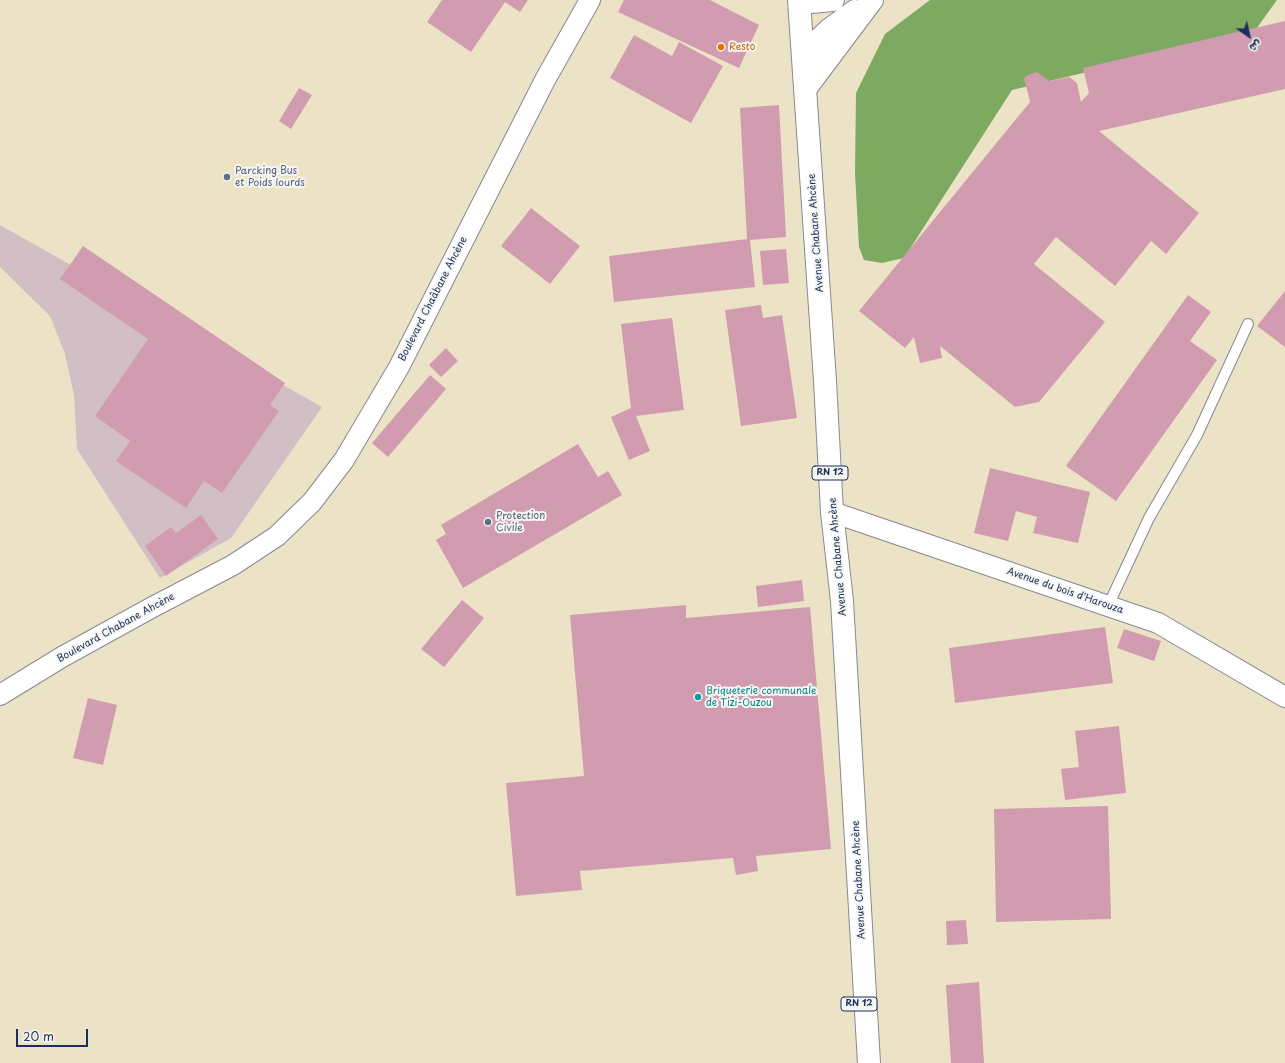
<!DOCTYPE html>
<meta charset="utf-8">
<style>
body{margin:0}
#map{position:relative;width:1285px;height:1063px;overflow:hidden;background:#ece3c6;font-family:"Playpen Sans","Playpen Sans Arabic",sans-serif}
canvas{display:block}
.north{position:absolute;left:1229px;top:16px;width:40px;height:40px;-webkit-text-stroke:3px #f6f6f2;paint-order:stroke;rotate:146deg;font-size:11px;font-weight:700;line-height:16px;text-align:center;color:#1b2f5e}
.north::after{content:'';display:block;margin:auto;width:14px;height:18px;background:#1b2f5e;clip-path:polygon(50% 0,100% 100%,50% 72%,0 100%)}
.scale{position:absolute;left:16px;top:1029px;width:72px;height:18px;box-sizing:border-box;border:2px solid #1b2f5e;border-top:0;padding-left:5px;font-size:12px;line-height:14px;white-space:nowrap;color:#1b2f5e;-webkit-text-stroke:3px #f6f6f2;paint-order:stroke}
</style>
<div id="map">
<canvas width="1285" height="1063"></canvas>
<div class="north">ش</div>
<div class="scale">20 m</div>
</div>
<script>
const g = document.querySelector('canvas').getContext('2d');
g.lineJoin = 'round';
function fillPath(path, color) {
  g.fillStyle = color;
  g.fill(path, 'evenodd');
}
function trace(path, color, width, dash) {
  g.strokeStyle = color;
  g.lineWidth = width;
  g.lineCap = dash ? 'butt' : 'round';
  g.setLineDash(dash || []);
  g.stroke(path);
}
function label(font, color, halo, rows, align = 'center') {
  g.font = font + ' "Playpen Sans",sans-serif';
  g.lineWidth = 4;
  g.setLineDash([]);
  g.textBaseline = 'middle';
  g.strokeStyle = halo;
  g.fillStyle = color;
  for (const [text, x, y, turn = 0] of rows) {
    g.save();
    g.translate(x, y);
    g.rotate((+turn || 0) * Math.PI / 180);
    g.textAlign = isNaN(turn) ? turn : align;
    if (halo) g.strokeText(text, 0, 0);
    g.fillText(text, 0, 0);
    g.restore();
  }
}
fillPath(new Path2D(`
 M 0,225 L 322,407 L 231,538 L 160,578 L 77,449 L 74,395 L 65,354 L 50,316 L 0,267 Z`), '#d2bec5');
fillPath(new Path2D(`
 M 930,0 L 1277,0 L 1254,32 L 1012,90 L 904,258 L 882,263 L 864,260 L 859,247 L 855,173 L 856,93 L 885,34 Z`), '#7ea961');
fillPath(new Path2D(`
 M 442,0 L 528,0 L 520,12 L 505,2 L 471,52 L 427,22 Z
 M 624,0 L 710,0 L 759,25 L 739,68 L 618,12 Z
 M 1285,21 L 1285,89 L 1099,131 L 1199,213 L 1166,254 L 1151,241 L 1115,286 L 1056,237 L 1034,264 L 1105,322 L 1039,402 L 1015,407 L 940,346 L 942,358 L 920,363 L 914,337 L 905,348 L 859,311 L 1030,102 L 1024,78 L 1028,75 L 1037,72 L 1049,81 L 1069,77 L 1077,83 L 1081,102 L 1089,93 L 1083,68 Z
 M 634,35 L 672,56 L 679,42 L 723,66 L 691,123 L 610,78 Z
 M 299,88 L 312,95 L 291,129 L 279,121 Z
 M 779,105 L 786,237 L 750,240 L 755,287 L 614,302 L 609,256 L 747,239 L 740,108 Z
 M 531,208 L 580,246 L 550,284 L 501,246 Z
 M 83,246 L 285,383 L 270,405 L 279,411 L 222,493 L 204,481 L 186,508 L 116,461 L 130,441 L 95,416 L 148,339 L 60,279 Z
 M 786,249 L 789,283 L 763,285 L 760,251 Z
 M 1285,291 L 1285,347 L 1257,326 Z
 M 1188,295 L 1211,312 L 1190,341 L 1217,360 L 1116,501 L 1066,466 Z
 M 761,305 L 763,318 L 782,315 L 797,418 L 741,426 L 725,310 Z
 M 672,318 L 684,410 L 636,416 L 650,451 L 629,460 L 611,417 L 631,408 L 621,324 Z
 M 446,348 L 458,361 L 441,377 L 429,365 Z
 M 430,375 L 446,389 L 388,457 L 372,443 Z
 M 578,444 L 598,477 L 608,471 L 622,495 L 463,588 L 436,540 L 446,534 L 441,525 Z
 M 990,468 L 1090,492 L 1078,543 L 1033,533 L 1037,517 L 1016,511 L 1008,541 L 974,533 Z
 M 201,515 L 218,539 L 166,576 L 145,546 L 171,527 L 176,533 Z
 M 802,580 L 804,601 L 758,607 L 756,586 Z
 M 462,600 L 484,618 L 444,667 L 421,649 Z
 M 686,605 L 686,618 L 810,607 L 831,849 L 756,856 L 758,871 L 736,875 L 733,858 L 580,871 L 582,890 L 516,896 L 506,783 L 584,776 L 570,615 Z
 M 1105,627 L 1113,683 L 955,703 L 949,648 Z
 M 1124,629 L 1161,641 L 1154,661 L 1117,648 Z
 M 88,698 L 117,705 L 103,765 L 73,758 Z
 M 1119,726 L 1126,793 L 1065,800 L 1061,769 L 1079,767 L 1075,731 Z
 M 1108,806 L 1111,919 L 996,922 L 994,809 Z
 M 966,920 L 968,944 L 947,945 L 946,921 Z
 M 979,982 L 984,1063 L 951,1063 L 946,985 Z`), '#d29cb0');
const lane = new Path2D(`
 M 1108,606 L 1149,518 L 1197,435 L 1248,324`);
const street = new Path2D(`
 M 832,512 L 1158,623 L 1285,697
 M 0,695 L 62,657 L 149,609 L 233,565 L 277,536 L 312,502 L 344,460 L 399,367 L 545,80 L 590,0`);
const secondary = new Path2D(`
 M 802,0 L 811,2 L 833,0
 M 803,55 L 829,30 L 855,11
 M 806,88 L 872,0`);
const primary = new Path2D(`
 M 799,0 L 825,381 L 832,512 L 842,601 L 869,1063`);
trace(lane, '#848992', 12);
trace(street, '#848992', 22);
trace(secondary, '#848992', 24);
trace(primary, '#848992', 24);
trace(lane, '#fff', 10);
trace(street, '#fff', 20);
trace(secondary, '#fff', 22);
trace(primary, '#fff', 22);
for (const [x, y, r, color] of [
 [721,47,4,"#e8710a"],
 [227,177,4,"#5c6f8a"],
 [488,522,4,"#5c6f8a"],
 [698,697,4,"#0f9aa8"]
]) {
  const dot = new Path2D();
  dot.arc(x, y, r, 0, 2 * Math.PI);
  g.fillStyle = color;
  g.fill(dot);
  trace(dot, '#f6f6f2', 1.5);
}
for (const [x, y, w] of [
 [830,473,36],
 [859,1004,36]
]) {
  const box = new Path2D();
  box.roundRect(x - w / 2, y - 7, w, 14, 3);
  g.fillStyle = '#f6f6f2';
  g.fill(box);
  trace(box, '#1b2f5e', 1);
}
label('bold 9px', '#1b2f5e', null, [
 ["RN 12",830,473],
 ["RN 12",859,1004]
]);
label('10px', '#c56008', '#f6f6f2', [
 ["Resto",729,47]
], 'left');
label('10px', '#4e5e75', '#f6f6f2', [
 ["Parcking Bus",235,171],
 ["et Poids lourds",235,183],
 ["Protection",496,516],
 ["Civile",496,528]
], 'left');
label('10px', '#1b2f5e', '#f6f6f2', [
 ["Avenue Chabane Ahcène",816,233,-94],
 ["Boulevard Chaâbane Ahcène",433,299,-63],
 ["Avenue Chabane Ahcène",838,557,-95],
 ["Avenue du bois d'Harouza",1065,591,19],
 ["Boulevard Chabane Ahcène",116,628,-29],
 ["Avenue Chabane Ahcène",859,880,-93]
]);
label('10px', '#0d838f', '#f6f6f2', [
 ["Briqueterie communale",706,691],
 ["de Tizi-Ouzou",706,703]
], 'left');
</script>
